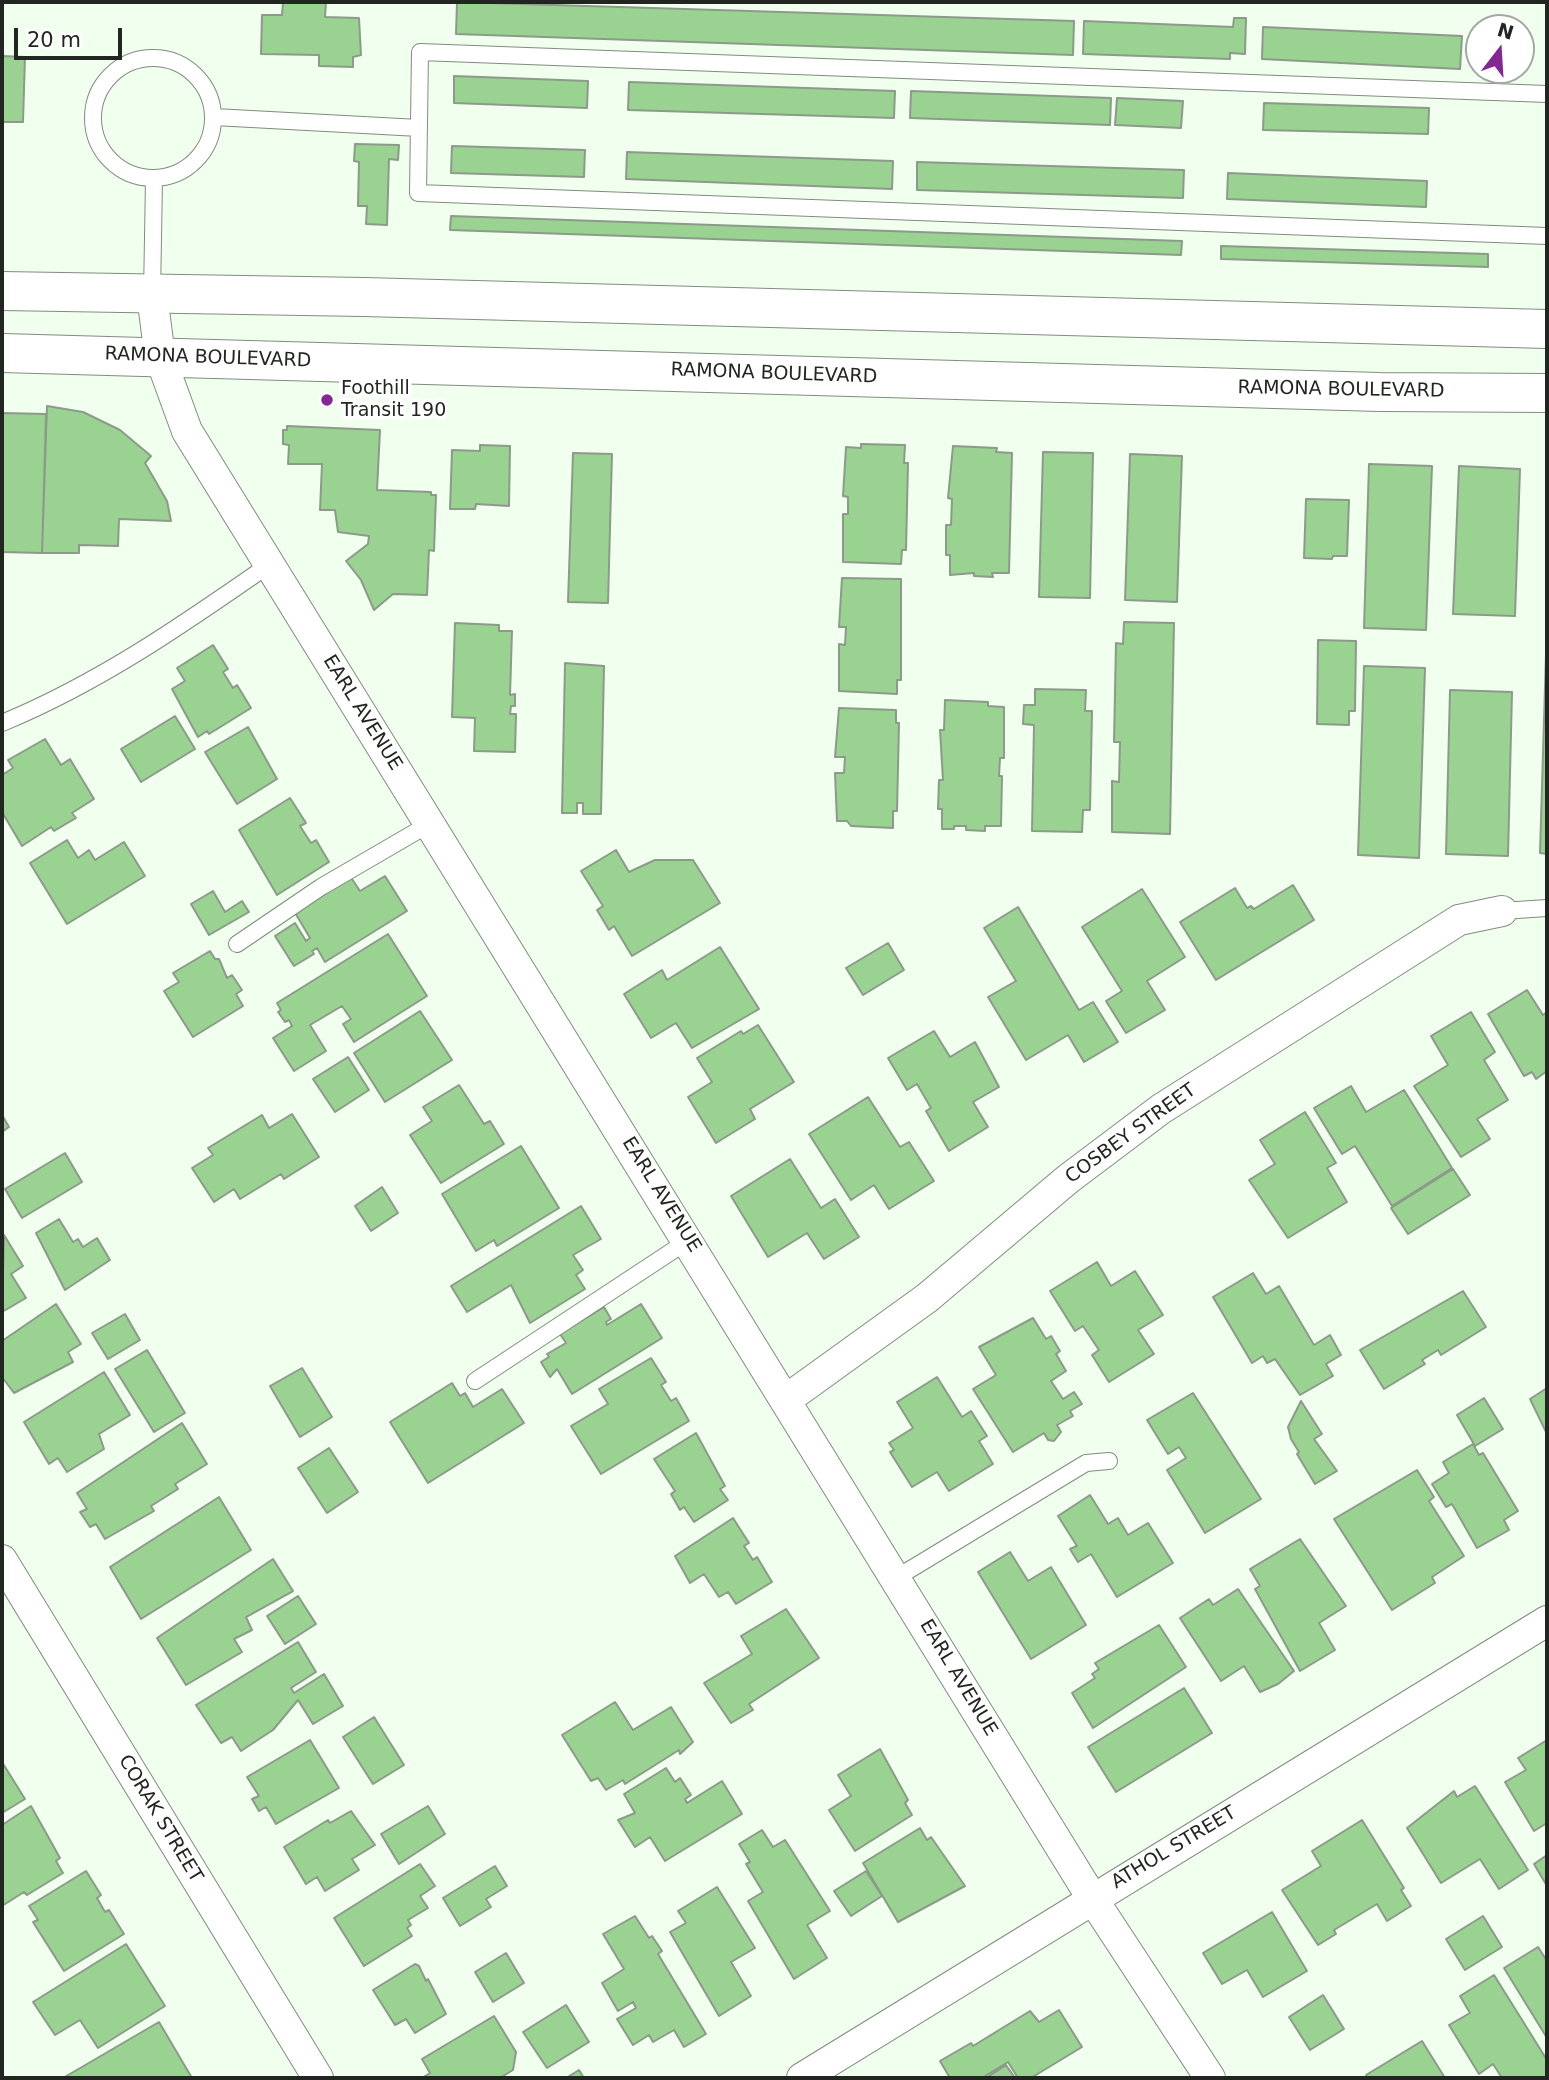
<!DOCTYPE html>
<style>
body{margin:0}
#map{position:relative;width:1549px;height:2080px;overflow:hidden;background:#f0ffee;font-family:"DejaVu Sans",sans-serif}
canvas{display:block}
.frame{position:absolute;inset:0;border:4px solid #212620;pointer-events:none}
.north{position:absolute;left:1465px;top:14px;width:70px;height:70px;box-sizing:border-box;background:#fff;border:2px solid #a6a8a6;border-radius:50%;rotate:17deg;font-size:19px;font-weight:700;line-height:28px;text-align:center;color:#212620}
.north::after{content:'';display:block;margin:auto;width:24px;height:32px;background:#832793;clip-path:polygon(50% 0,100% 100%,50% 72%,0 100%)}
.scale{position:absolute;left:14px;top:28px;width:108px;height:32px;box-sizing:border-box;border:4px solid #212620;border-top:0;padding-left:9px;font-size:21px;line-height:24px;white-space:nowrap;color:#212620;-webkit-text-stroke:5px #fff;paint-order:stroke}
</style>
<div id="map">
<canvas width="1549" height="2080"></canvas>
<div class="frame"></div>
<div class="north">N</div>
<div class="scale">20 m</div>
</div>
<script>
const g = document.querySelector('canvas').getContext('2d');
g.lineJoin = 'round';
function fillPath(path, color) {
  g.fillStyle = color;
  g.fill(path, 'evenodd');
}
function trace(path, color, width, dash) {
  g.strokeStyle = color;
  g.lineWidth = width;
  g.lineCap = dash ? 'butt' : 'round';
  g.setLineDash(dash || []);
  g.stroke(path);
}
function label(font, color, halo, rows, align = 'center') {
  g.font = font + ' "DejaVu Sans",sans-serif';
  g.lineWidth = 7;
  g.setLineDash([]);
  g.textBaseline = 'middle';
  g.strokeStyle = halo;
  g.fillStyle = color;
  for (const [text, x, y, turn = 0] of rows) {
    g.save();
    g.translate(x, y);
    g.rotate((+turn || 0) * Math.PI / 180);
    g.textAlign = isNaN(turn) ? turn : align;
    if (halo) g.strokeText(text, 0, 0);
    g.fillText(text, 0, 0);
    g.restore();
  }
}
const building = new Path2D(`
 M 283,2 L 326,2 L 325,17 L 359,18 L 361,55 L 353,57 L 353,67 L 319,66 L 319,55 L 261,54 L 262,15 L 282,15 Z
 M 457,2 L 1074,21 L 1073,55 L 456,34 Z
 M 1234,18 L 1246,18 L 1245,54 L 1230,53 L 1230,59 L 1083,54 L 1084,21 L 1233,27 Z
 M 1263,27 L 1462,36 L 1460,69 L 1262,59 Z
 M 2,56 L 25,57 L 23,122 L 2,122 Z
 M 454,76 L 588,81 L 587,108 L 454,103 Z
 M 629,82 L 895,91 L 894,118 L 628,110 Z
 M 911,91 L 1111,98 L 1110,125 L 910,118 Z
 M 1117,98 L 1183,101 L 1181,128 L 1115,125 Z
 M 1264,103 L 1429,108 L 1428,134 L 1263,130 Z
 M 355,144 L 399,145 L 398,160 L 389,159 L 387,225 L 366,224 L 367,206 L 358,206 L 359,162 L 354,161 Z
 M 452,146 L 585,150 L 584,177 L 451,173 Z
 M 627,152 L 893,161 L 892,189 L 626,179 Z
 M 917,162 L 1184,170 L 1183,198 L 917,190 Z
 M 1228,173 L 1427,181 L 1426,207 L 1227,199 Z
 M 451,216 L 1182,241 L 1181,255 L 450,230 Z
 M 1221,246 L 1488,254 L 1488,267 L 1221,259 Z
 M 47,406 L 83,412 L 120,430 L 151,456 L 145,463 L 167,501 L 171,521 L 119,519 L 118,546 L 79,545 L 79,553 L 42,553 Z
 M 2,413 L 46,414 L 42,553 L 2,552 Z
 M 287,426 L 380,430 L 377,490 L 431,492 L 431,495 L 436,495 L 434,551 L 429,550 L 427,595 L 393,594 L 374,610 L 361,580 L 346,561 L 368,544 L 369,536 L 338,532 L 335,510 L 320,510 L 322,464 L 288,464 L 289,445 L 283,444 L 283,430 L 287,430 Z
 M 861,444 L 905,445 L 904,463 L 908,463 L 906,550 L 902,550 L 901,564 L 843,562 L 843,514 L 848,514 L 848,497 L 843,496 L 846,447 L 861,448 Z
 M 480,445 L 510,446 L 509,506 L 476,504 L 475,509 L 450,509 L 452,450 L 480,451 Z
 M 953,446 L 997,448 L 996,452 L 1012,453 L 1009,573 L 992,573 L 993,577 L 974,576 L 974,573 L 950,575 L 950,555 L 946,555 L 946,525 L 951,525 L 952,499 L 948,498 Z
 M 1043,452 L 1093,453 L 1090,598 L 1039,597 Z
 M 573,453 L 612,454 L 608,603 L 568,602 Z
 M 1130,454 L 1182,456 L 1177,602 L 1125,600 Z
 M 1369,464 L 1432,466 L 1426,630 L 1364,628 Z
 M 1459,466 L 1520,469 L 1515,616 L 1453,614 Z
 M 1306,499 L 1349,500 L 1347,556 L 1333,556 L 1332,559 L 1304,558 Z
 M 842,578 L 901,579 L 901,680 L 897,680 L 897,694 L 839,691 L 839,644 L 845,645 L 846,627 L 839,627 Z
 M 1547,621 L 1547,854 L 1540,853 Z
 M 1124,622 L 1174,623 L 1170,834 L 1112,832 L 1112,781 L 1119,782 L 1120,742 L 1114,742 L 1116,643 L 1123,644 Z
 M 455,623 L 499,625 L 499,631 L 512,631 L 510,695 L 515,694 L 515,706 L 511,706 L 510,714 L 516,714 L 515,752 L 474,751 L 475,718 L 452,717 Z
 M 1318,640 L 1356,641 L 1355,711 L 1349,711 L 1349,725 L 1317,724 Z
 M 213,645 L 228,669 L 223,672 L 233,688 L 237,685 L 251,708 L 209,734 L 207,731 L 198,737 L 172,689 L 185,681 L 177,668 Z
 M 565,663 L 604,666 L 601,814 L 583,814 L 583,803 L 577,803 L 577,813 L 562,813 Z
 M 1364,666 L 1425,668 L 1419,858 L 1358,855 Z
 M 1035,689 L 1086,690 L 1085,711 L 1092,711 L 1090,810 L 1083,810 L 1082,832 L 1032,831 L 1034,725 L 1023,724 L 1024,705 L 1035,705 Z
 M 1450,690 L 1512,692 L 1508,856 L 1446,854 Z
 M 945,700 L 988,702 L 988,706 L 1004,707 L 1004,758 L 1000,758 L 999,776 L 1002,776 L 1001,826 L 985,826 L 985,831 L 966,830 L 966,826 L 954,826 L 954,829 L 942,829 L 942,809 L 938,809 L 939,780 L 943,780 L 940,730 L 944,730 Z
 M 839,708 L 896,710 L 896,723 L 899,723 L 897,811 L 893,811 L 893,828 L 851,826 L 847,821 L 837,821 L 835,773 L 844,773 L 845,757 L 835,757 Z
 M 175,716 L 195,749 L 141,782 L 121,749 Z
 M 248,727 L 277,779 L 237,804 L 205,752 Z
 M 45,739 L 61,765 L 70,759 L 94,799 L 72,813 L 76,818 L 54,831 L 51,827 L 22,846 L 2,812 L 2,775 L 13,768 L 8,760 Z
 M 290,798 L 306,823 L 300,826 L 311,843 L 316,840 L 329,862 L 277,895 L 239,830 Z
 M 67,840 L 78,858 L 89,850 L 95,860 L 124,842 L 145,876 L 67,924 L 30,863 Z
 M 616,850 L 629,872 L 655,860 L 693,860 L 720,903 L 632,956 L 614,926 L 609,930 L 597,910 L 603,906 L 581,871 Z
 M 350,876 L 360,891 L 385,876 L 407,911 L 325,962 L 317,948 L 312,951 L 314,954 L 294,966 L 275,936 L 295,923 L 306,941 L 310,938 L 294,911 Z
 M 1293,885 L 1314,920 L 1216,980 L 1180,922 L 1235,888 L 1247,908 L 1251,906 L 1254,909 Z
 M 1142,889 L 1185,957 L 1147,981 L 1165,1010 L 1126,1033 L 1106,1001 L 1122,991 L 1082,927 Z
 M 213,891 L 225,912 L 242,901 L 249,912 L 209,935 L 191,904 Z
 M 1018,907 L 1079,1010 L 1093,1002 L 1118,1042 L 1084,1062 L 1068,1035 L 1026,1060 L 988,997 L 1016,981 L 984,928 Z
 M 388,934 L 427,996 L 354,1042 L 343,1024 L 351,1019 L 342,1006 L 310,1025 L 326,1051 L 294,1071 L 273,1038 L 292,1026 L 289,1020 L 285,1022 L 278,1012 L 281,1010 L 277,1003 Z
 M 888,943 L 904,970 L 863,995 L 846,968 Z
 M 720,947 L 759,1009 L 692,1048 L 676,1023 L 651,1038 L 624,994 L 662,970 L 667,980 Z
 M 210,951 L 215,959 L 219,959 L 227,978 L 232,975 L 242,990 L 236,994 L 243,1006 L 193,1037 L 164,991 L 179,982 L 173,973 Z
 M 1527,990 L 1543,1015 L 1547,1012 L 1547,1071 L 1536,1079 L 1532,1072 L 1524,1076 L 1488,1014 Z
 M 420,1011 L 452,1060 L 385,1102 L 354,1053 Z
 M 1471,1012 L 1495,1052 L 1484,1060 L 1508,1100 L 1477,1119 L 1490,1139 L 1461,1157 L 1414,1086 L 1448,1065 L 1431,1036 Z
 M 758,1025 L 794,1082 L 750,1109 L 755,1119 L 716,1143 L 688,1097 L 712,1082 L 697,1058 L 741,1031 L 743,1034 Z
 M 934,1031 L 950,1057 L 975,1042 L 999,1087 L 973,1102 L 988,1127 L 949,1151 L 926,1111 L 931,1108 L 917,1084 L 907,1090 L 888,1058 Z
 M 348,1057 L 369,1090 L 335,1112 L 313,1079 Z
 M 459,1085 L 484,1124 L 490,1121 L 504,1144 L 441,1183 L 410,1135 L 432,1121 L 423,1107 Z
 M 1351,1086 L 1366,1112 L 1404,1090 L 1452,1168 L 1392,1206 L 1355,1146 L 1342,1154 L 1314,1108 Z
 M 868,1097 L 900,1147 L 909,1142 L 934,1181 L 889,1209 L 874,1185 L 851,1200 L 809,1134 Z
 M 1305,1112 L 1336,1163 L 1327,1168 L 1347,1202 L 1288,1238 L 1249,1180 L 1275,1164 L 1260,1140 Z
 M 292,1114 L 319,1157 L 284,1179 L 281,1174 L 240,1199 L 234,1189 L 214,1202 L 192,1168 L 213,1155 L 208,1148 L 262,1115 L 269,1128 Z
 M 2,1115 L 9,1127 L 2,1132 Z
 M 521,1146 L 559,1208 L 497,1246 L 494,1240 L 476,1251 L 442,1194 Z
 M 65,1153 L 82,1182 L 22,1218 L 5,1189 Z
 M 790,1159 L 821,1208 L 835,1199 L 859,1237 L 824,1259 L 807,1233 L 768,1257 L 731,1196 Z
 M 1453,1169 L 1470,1195 L 1408,1234 L 1391,1208 Z
 M 382,1187 L 398,1213 L 371,1231 L 355,1206 Z
 M 581,1206 L 601,1239 L 573,1255 L 583,1270 L 576,1275 L 585,1289 L 530,1323 L 511,1285 L 467,1312 L 451,1286 Z
 M 59,1219 L 73,1242 L 78,1239 L 83,1247 L 97,1238 L 110,1260 L 65,1290 L 36,1233 Z
 M 4,1235 L 23,1266 L 11,1274 L 26,1298 L 2,1312 Z
 M 1097,1262 L 1111,1286 L 1135,1271 L 1163,1315 L 1138,1330 L 1154,1354 L 1109,1382 L 1092,1355 L 1099,1350 L 1083,1326 L 1075,1331 L 1050,1291 Z
 M 1253,1273 L 1266,1294 L 1279,1286 L 1314,1345 L 1330,1335 L 1341,1355 L 1326,1364 L 1333,1376 L 1300,1395 L 1275,1359 L 1267,1363 L 1263,1356 L 1252,1363 L 1213,1297 Z
 M 1463,1291 L 1486,1327 L 1441,1355 L 1438,1350 L 1422,1360 L 1425,1364 L 1384,1389 L 1360,1350 Z
 M 56,1304 L 81,1344 L 68,1352 L 73,1362 L 14,1393 L 2,1377 L 2,1341 Z
 M 641,1304 L 662,1338 L 572,1394 L 557,1369 L 550,1377 L 541,1362 L 549,1357 L 547,1354 L 566,1343 L 560,1334 L 604,1307 L 611,1319 L 606,1322 L 607,1325 Z
 M 125,1314 L 140,1340 L 108,1359 L 92,1333 Z
 M 1033,1318 L 1046,1339 L 1051,1336 L 1060,1351 L 1056,1354 L 1066,1371 L 1051,1381 L 1063,1399 L 1074,1392 L 1082,1404 L 1070,1411 L 1073,1416 L 1057,1425 L 1061,1432 L 1054,1441 L 1048,1440 L 1044,1433 L 1013,1452 L 973,1389 L 996,1375 L 979,1347 Z
 M 147,1350 L 185,1413 L 154,1432 L 115,1369 Z
 M 651,1358 L 666,1382 L 661,1385 L 671,1401 L 676,1398 L 689,1421 L 601,1474 L 571,1426 L 608,1404 L 599,1389 Z
 M 302,1368 L 332,1417 L 300,1437 L 270,1386 Z
 M 104,1372 L 130,1415 L 99,1434 L 104,1449 L 67,1472 L 58,1458 L 49,1464 L 24,1422 Z
 M 937,1377 L 962,1417 L 971,1411 L 987,1436 L 979,1441 L 993,1464 L 949,1491 L 937,1472 L 912,1487 L 890,1452 L 894,1450 L 889,1443 L 913,1428 L 897,1402 Z
 M 452,1383 L 460,1396 L 465,1393 L 473,1407 L 502,1389 L 524,1423 L 428,1483 L 390,1422 Z
 M 1547,1388 L 1547,1434 L 1530,1399 Z
 M 1193,1393 L 1261,1499 L 1205,1533 L 1167,1470 L 1186,1458 L 1179,1447 L 1168,1454 L 1147,1420 Z
 M 1484,1398 L 1503,1429 L 1475,1446 L 1457,1415 Z
 M 1301,1401 L 1322,1434 L 1314,1439 L 1337,1471 L 1315,1484 L 1297,1454 L 1299,1452 L 1291,1439 L 1288,1427 Z
 M 182,1423 L 207,1464 L 175,1484 L 178,1489 L 151,1506 L 154,1511 L 105,1539 L 96,1524 L 90,1527 L 80,1512 L 87,1509 L 77,1493 Z
 M 696,1433 L 725,1486 L 720,1489 L 728,1500 L 694,1522 L 684,1507 L 680,1510 L 671,1494 L 675,1491 L 654,1459 Z
 M 1473,1444 L 1479,1455 L 1483,1453 L 1518,1511 L 1504,1520 L 1509,1530 L 1477,1548 L 1452,1504 L 1446,1507 L 1432,1484 L 1449,1473 L 1443,1462 Z
 M 329,1448 L 358,1492 L 327,1513 L 298,1468 Z
 M 1417,1470 L 1434,1497 L 1429,1501 L 1464,1556 L 1432,1577 L 1435,1583 L 1392,1610 L 1334,1519 Z
 M 1090,1495 L 1108,1524 L 1118,1518 L 1128,1535 L 1148,1523 L 1173,1563 L 1117,1597 L 1091,1554 L 1078,1562 L 1070,1549 L 1077,1546 L 1058,1516 Z
 M 219,1497 L 251,1550 L 141,1619 L 110,1567 Z
 M 733,1518 L 749,1543 L 744,1546 L 753,1560 L 757,1557 L 772,1582 L 736,1604 L 728,1592 L 719,1597 L 704,1574 L 690,1583 L 675,1556 Z
 M 1300,1539 L 1346,1606 L 1319,1623 L 1335,1650 L 1300,1671 L 1255,1589 L 1260,1586 L 1250,1569 Z
 M 1010,1552 L 1028,1581 L 1051,1567 L 1086,1625 L 1031,1659 L 978,1572 Z
 M 273,1559 L 293,1591 L 246,1617 L 252,1630 L 234,1639 L 242,1652 L 186,1685 L 157,1638 Z
 M 1238,1589 L 1294,1671 L 1278,1684 L 1260,1692 L 1244,1666 L 1221,1681 L 1180,1618 L 1209,1599 L 1213,1605 Z
 M 298,1596 L 316,1624 L 285,1644 L 267,1616 Z
 M 786,1609 L 819,1658 L 749,1704 L 753,1710 L 731,1723 L 704,1683 L 752,1654 L 741,1636 Z
 M 1159,1625 L 1186,1667 L 1093,1728 L 1072,1693 L 1095,1678 L 1092,1674 L 1099,1669 L 1095,1663 Z
 M 298,1642 L 316,1672 L 291,1688 L 294,1693 L 324,1674 L 343,1706 L 313,1724 L 298,1700 L 273,1730 L 241,1751 L 232,1737 L 221,1743 L 196,1705 Z
 M 1184,1688 L 1212,1733 L 1116,1792 L 1088,1747 Z
 M 615,1702 L 633,1730 L 671,1707 L 693,1742 L 680,1754 L 679,1750 L 625,1784 L 623,1780 L 606,1790 L 598,1778 L 591,1781 L 562,1735 Z
 M 374,1717 L 404,1765 L 373,1784 L 343,1737 Z
 M 310,1740 L 339,1788 L 276,1824 L 266,1807 L 259,1811 L 252,1799 L 259,1796 L 247,1777 Z
 M 1547,1740 L 1547,1823 L 1534,1831 L 1505,1782 L 1526,1770 L 1518,1758 Z
 M 880,1749 L 908,1800 L 905,1803 L 912,1815 L 855,1851 L 829,1810 L 851,1796 L 838,1775 Z
 M 2,1762 L 25,1799 L 2,1813 Z
 M 666,1768 L 675,1782 L 680,1778 L 691,1795 L 685,1799 L 687,1803 L 722,1781 L 742,1814 L 665,1861 L 650,1837 L 635,1847 L 618,1820 L 635,1813 L 624,1794 Z
 M 1475,1786 L 1528,1870 L 1499,1889 L 1480,1859 L 1441,1883 L 1407,1828 L 1454,1791 L 1457,1797 Z
 M 31,1806 L 60,1858 L 56,1861 L 63,1873 L 27,1895 L 24,1892 L 2,1906 L 2,1825 Z
 M 428,1806 L 445,1834 L 399,1864 L 381,1834 Z
 M 351,1811 L 375,1845 L 352,1859 L 359,1870 L 325,1891 L 317,1877 L 306,1884 L 284,1847 L 328,1820 L 330,1823 Z
 M 1362,1820 L 1404,1888 L 1401,1890 L 1411,1906 L 1387,1921 L 1377,1904 L 1334,1930 L 1336,1934 L 1318,1945 L 1282,1890 L 1321,1866 L 1312,1851 Z
 M 920,1828 L 927,1840 L 931,1837 L 965,1886 L 898,1922 L 863,1863 Z
 M 762,1830 L 773,1847 L 785,1840 L 830,1911 L 807,1925 L 827,1958 L 794,1979 L 748,1901 L 763,1892 L 746,1864 L 750,1862 L 739,1844 Z
 M 1547,1855 L 1547,1886 L 1534,1864 Z
 M 420,1864 L 435,1886 L 420,1896 L 428,1908 L 408,1920 L 411,1925 L 407,1928 L 412,1936 L 364,1966 L 334,1918 Z
 M 495,1866 L 507,1886 L 486,1899 L 491,1907 L 460,1926 L 443,1898 Z
 M 86,1871 L 101,1895 L 97,1898 L 105,1912 L 109,1910 L 124,1934 L 64,1971 L 33,1922 L 38,1920 L 29,1906 Z
 M 866,1871 L 882,1896 L 851,1916 L 834,1891 Z
 M 717,1887 L 755,1948 L 731,1962 L 751,1996 L 719,2016 L 670,1932 L 686,1923 L 678,1911 Z
 M 1272,1912 L 1307,1971 L 1263,1997 L 1247,1970 L 1222,1984 L 1203,1953 Z
 M 635,1916 L 649,1938 L 652,1936 L 662,1951 L 658,1954 L 706,2034 L 684,2047 L 674,2030 L 653,2042 L 649,2035 L 633,2045 L 617,2019 L 636,2008 L 633,2002 L 618,2011 L 602,1983 L 624,1969 L 603,1934 Z
 M 1483,1916 L 1502,1947 L 1465,1970 L 1446,1939 Z
 M 126,1944 L 165,2006 L 98,2048 L 80,2020 L 55,2035 L 33,2002 Z
 M 1538,1947 L 1547,1961 L 1547,2038 L 1504,1968 Z
 M 506,1953 L 524,1983 L 493,2002 L 475,1972 Z
 M 415,1964 L 419,1966 L 426,1981 L 428,1979 L 446,2014 L 415,2033 L 406,2019 L 395,2025 L 373,1990 Z
 M 1494,1975 L 1547,2060 L 1547,2078 L 1502,2078 L 1493,2064 L 1479,2074 L 1449,2025 L 1470,2013 L 1460,1996 Z
 M 1323,1995 L 1344,2029 L 1310,2050 L 1289,2017 Z
 M 566,2005 L 589,2042 L 547,2068 L 523,2032 Z
 M 1059,2010 L 1082,2047 L 1031,2078 L 1018,2078 L 1008,2062 L 982,2078 L 950,2078 L 940,2061 L 971,2043 L 973,2046 L 1030,2011 L 1039,2022 Z
 M 494,2016 L 516,2052 L 513,2070 L 500,2078 L 422,2078 L 430,2073 L 422,2059 Z
 M 159,2022 L 192,2078 L 63,2078 Z
 M 1422,2041 L 1445,2078 L 1368,2078 L 1366,2075 Z
 M 1006,2065 L 1015,2078 L 986,2078 Z
 M 579,2070 L 584,2078 L 566,2078 Z`);
fillPath(building, '#9ad391');
trace(building, '#8c9a8a', 2);
const service = new Path2D(`
 M93 118a60 60 0 1 1 120 0a60 60 0 1 1-120 0Z
 M 1547,94 L 420,52 L 418,193 L 1547,236
 M 214,117 L 419,128
 M 152,295 L 154,180
 M 2,723 C 99,683 184,624 270,564
 M 1502,911 L 1547,908
 M 237,944 L 321,887 L 431,823
 M 475,1381 L 689,1240
 M 896,1578 L 1086,1463 L 1109,1461`);
const minor = new Path2D(`
 M 152,295 L 160,357 L 187,431 L 1092,1898 L 1210,2078
 M 787,1399 L 927,1298 L 1068,1179 L 1161,1109 L 1459,920 L 1502,911
 M 2,1560 L 318,2078
 M 802,2078 L 1547,1621`);
const primary = new Path2D(`
 M 2,291 L 364,297 L 1547,329
 M 2,353 L 1380,392 L 1547,393`);
trace(service, '#7f8d7d', 18);
trace(minor, '#7f8d7d', 32);
trace(primary, '#7f8d7d', 40);
trace(service, '#fff', 16);
trace(minor, '#fff', 30);
trace(primary, '#fff', 38);
for (const [x, y, r, color] of [
 [327,400,7,"#832793"]
]) {
  const dot = new Path2D();
  dot.arc(x, y, r, 0, 2 * Math.PI);
  g.fillStyle = color;
  g.fill(dot);
  trace(dot, '#fff', 2.5);
}
label('19px', '#212620', '#fff', [
 ["RAMONA BOULEVARD",208,358,2],
 ["RAMONA BOULEVARD",774,374,2],
 ["RAMONA BOULEVARD",1341,390,1],
 ["EARL AVENUE",362,713,58],
 ["COSBEY STREET",1131,1134,-36],
 ["EARL AVENUE",661,1195,58],
 ["EARL AVENUE",958,1678,59],
 ["CORAK STREET",160,1819,59],
 ["ATHOL STREET",1174,1848,-31]
]);
label('19px', '#212620', '#fff', [
 ["Foothill",341,389],
 ["Transit 190",341,411]
], 'left');
</script>
